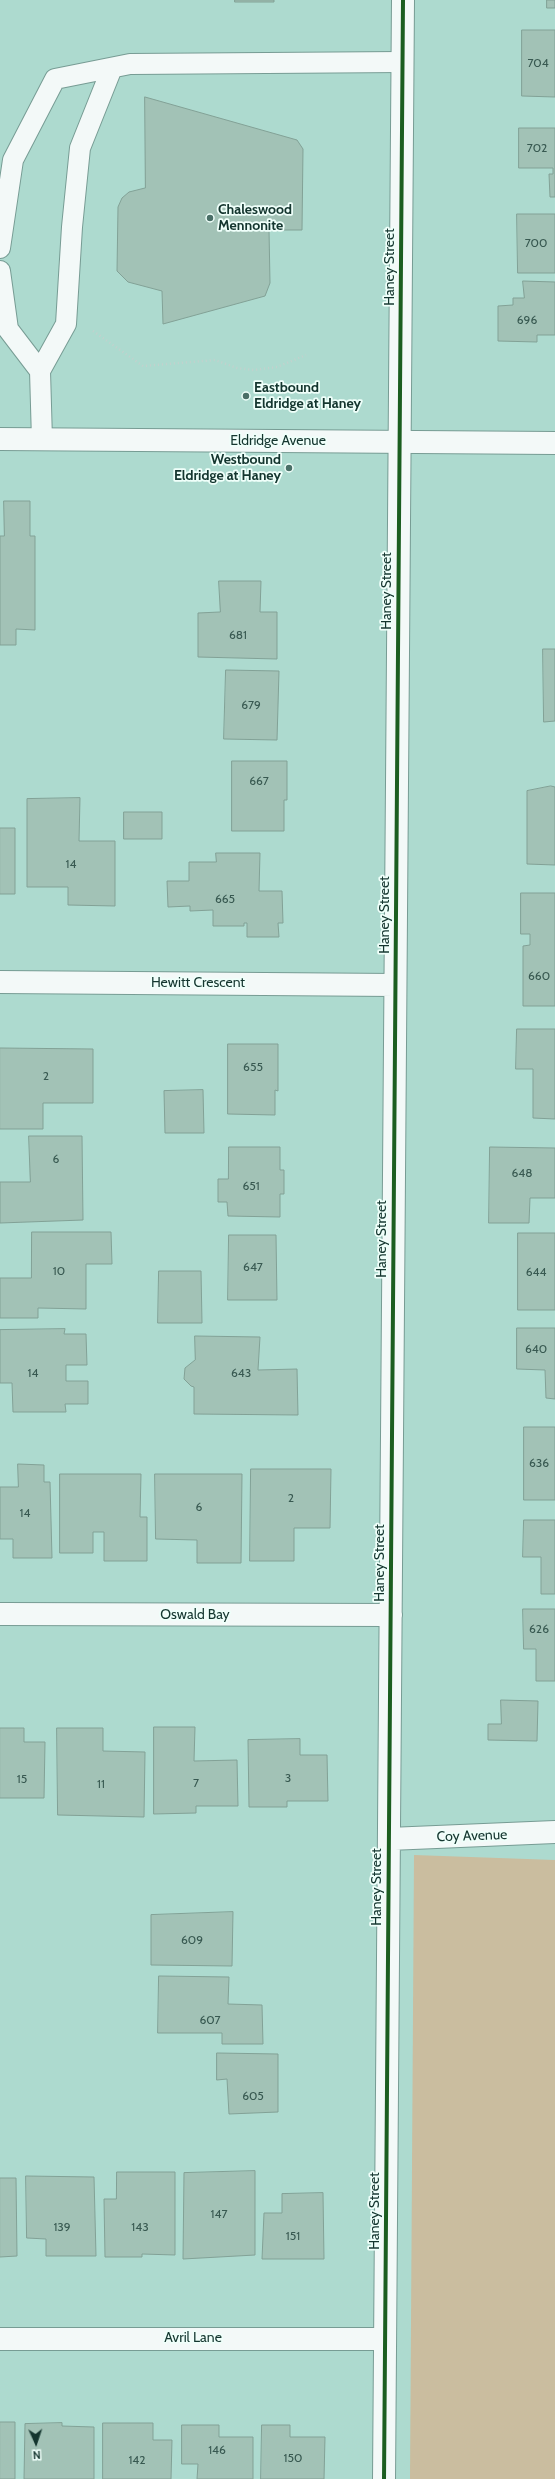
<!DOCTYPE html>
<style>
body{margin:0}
#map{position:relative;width:555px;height:2479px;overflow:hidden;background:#addacf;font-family:Cabin,sans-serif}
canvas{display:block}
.north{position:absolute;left:16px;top:2423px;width:40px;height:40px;-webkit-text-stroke:3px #effffa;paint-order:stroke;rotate:177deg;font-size:11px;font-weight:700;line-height:16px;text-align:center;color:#14362f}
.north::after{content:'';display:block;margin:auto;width:14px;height:18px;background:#14362f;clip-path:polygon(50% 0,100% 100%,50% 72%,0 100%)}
</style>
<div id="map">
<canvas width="555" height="2479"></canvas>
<div class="north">N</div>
</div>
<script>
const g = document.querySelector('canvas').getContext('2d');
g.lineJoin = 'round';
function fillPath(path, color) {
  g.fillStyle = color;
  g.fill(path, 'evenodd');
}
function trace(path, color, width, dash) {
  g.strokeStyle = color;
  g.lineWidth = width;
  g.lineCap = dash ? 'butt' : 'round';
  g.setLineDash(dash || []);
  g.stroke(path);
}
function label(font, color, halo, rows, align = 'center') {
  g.font = font + ' Cabin,sans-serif';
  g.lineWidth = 3.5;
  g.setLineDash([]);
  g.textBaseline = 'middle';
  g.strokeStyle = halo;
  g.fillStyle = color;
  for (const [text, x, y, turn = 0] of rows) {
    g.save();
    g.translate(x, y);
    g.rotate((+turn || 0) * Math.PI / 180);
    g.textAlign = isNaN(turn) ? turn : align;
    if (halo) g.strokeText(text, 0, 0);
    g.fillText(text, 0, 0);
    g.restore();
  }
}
fillPath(new Path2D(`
 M 414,1855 L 555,1860 L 555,2479 L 410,2479 Z`), '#cabd9f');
const building = new Path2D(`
 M 235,0 L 274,0 L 274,2 L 235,2 Z
 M 547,0 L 555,0 L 555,8 L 547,8 Z
 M 522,30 L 555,30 L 555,97 L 522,96 Z
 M 145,97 L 297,140 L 303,149 L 302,230 L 269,230 L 270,283 L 265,296 L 163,324 L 162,291 L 128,282 L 117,271 L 118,207 L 122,198 L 129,192 L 145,188 Z
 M 519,128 L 555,128 L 555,197 L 550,197 L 549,174 L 553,174 L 553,168 L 519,168 Z
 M 517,214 L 555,214 L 555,273 L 518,273 Z
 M 523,281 L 555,282 L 555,335 L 537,335 L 537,342 L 498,341 L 498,306 L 513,305 L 513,298 L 524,298 Z
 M 4,501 L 30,501 L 30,536 L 35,536 L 35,630 L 16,629 L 16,645 L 0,645 L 0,536 L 4,536 Z
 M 219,581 L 261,581 L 260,612 L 277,612 L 277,659 L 198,657 L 198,613 L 220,612 Z
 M 543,649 L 555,649 L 555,721 L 544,722 Z
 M 226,670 L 279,671 L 277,740 L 224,739 Z
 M 232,761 L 287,761 L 287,800 L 284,800 L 284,831 L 232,831 Z
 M 551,786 L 555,787 L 555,865 L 527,864 L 527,791 Z
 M 80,798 L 79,841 L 115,841 L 115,906 L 68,905 L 68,887 L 27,887 L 27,799 Z
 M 124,812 L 162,812 L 162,839 L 124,839 Z
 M 0,828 L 15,828 L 15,894 L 0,894 Z
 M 216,853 L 260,853 L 259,891 L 282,891 L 283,923 L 278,923 L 279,937 L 247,937 L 247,923 L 244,923 L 244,926 L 213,926 L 213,910 L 190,911 L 190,906 L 168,907 L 167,881 L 189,881 L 189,862 L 216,862 Z
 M 521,893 L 555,893 L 555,1006 L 523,1006 L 523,946 L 530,945 L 530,934 L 521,934 Z
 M 517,1029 L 555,1029 L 555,1119 L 533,1118 L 533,1069 L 516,1069 Z
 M 228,1044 L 278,1044 L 278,1091 L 275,1090 L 275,1115 L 228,1114 Z
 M 0,1048 L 93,1049 L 93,1103 L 43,1103 L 43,1129 L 0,1129 Z
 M 203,1090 L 204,1133 L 165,1133 L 164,1091 Z
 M 29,1136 L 82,1136 L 83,1220 L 0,1223 L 0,1182 L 30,1182 Z
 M 229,1147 L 280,1147 L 280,1170 L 284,1170 L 284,1194 L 280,1194 L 280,1217 L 228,1216 L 227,1202 L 218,1202 L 218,1179 L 228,1179 Z
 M 490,1147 L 555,1148 L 555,1198 L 530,1198 L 529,1223 L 489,1223 Z
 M 32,1232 L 111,1232 L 112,1264 L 86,1264 L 86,1309 L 38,1308 L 38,1318 L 0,1318 L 0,1278 L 31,1278 Z
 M 518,1233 L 555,1233 L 555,1310 L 518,1310 Z
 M 229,1235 L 276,1235 L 277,1300 L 228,1300 Z
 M 159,1271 L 201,1271 L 202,1323 L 158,1323 Z
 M 517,1328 L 555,1328 L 555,1399 L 546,1398 L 545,1370 L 517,1369 Z
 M 65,1329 L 64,1334 L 86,1334 L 87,1365 L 66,1365 L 66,1381 L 88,1381 L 88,1404 L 65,1404 L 66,1412 L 13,1412 L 12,1383 L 0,1383 L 0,1330 Z
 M 195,1336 L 260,1337 L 258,1370 L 297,1369 L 298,1415 L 194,1414 L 194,1387 L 191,1386 L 184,1379 L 185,1368 L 195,1360 Z
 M 524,1427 L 555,1427 L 555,1500 L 524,1500 Z
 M 18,1464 L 44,1465 L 44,1482 L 50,1482 L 52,1558 L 13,1558 L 13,1539 L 0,1539 L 0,1487 L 18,1487 Z
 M 251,1469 L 331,1469 L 330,1528 L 294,1528 L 294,1561 L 250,1561 Z
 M 60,1474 L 141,1474 L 140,1517 L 147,1517 L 147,1561 L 104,1561 L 104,1532 L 93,1532 L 93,1553 L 60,1553 Z
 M 155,1474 L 242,1474 L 241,1563 L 197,1563 L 197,1540 L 156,1539 Z
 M 524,1520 L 555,1520 L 555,1594 L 541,1594 L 541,1557 L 523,1557 Z
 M 523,1609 L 555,1609 L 555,1681 L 536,1681 L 536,1649 L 524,1649 Z
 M 501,1700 L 538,1701 L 537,1741 L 488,1740 L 488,1724 L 501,1724 Z
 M 154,1727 L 195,1727 L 194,1761 L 237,1760 L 238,1806 L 196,1806 L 196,1813 L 154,1814 Z
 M 0,1728 L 24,1728 L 24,1742 L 45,1742 L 44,1798 L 0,1798 Z
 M 57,1728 L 103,1728 L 103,1751 L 145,1752 L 144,1817 L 58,1815 Z
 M 300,1739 L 300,1755 L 327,1755 L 328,1801 L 287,1801 L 287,1807 L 249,1807 L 248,1740 Z
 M 233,1912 L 232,1966 L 151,1965 L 151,1915 Z
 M 159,1976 L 229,1977 L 228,2004 L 262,2005 L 263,2044 L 222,2044 L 222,2033 L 158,2033 Z
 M 217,2053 L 278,2054 L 278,2112 L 229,2114 L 227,2079 L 217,2080 Z
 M 255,2171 L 255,2255 L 183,2259 L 184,2173 Z
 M 117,2172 L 175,2172 L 175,2255 L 142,2254 L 142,2257 L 105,2257 L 104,2199 L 116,2199 Z
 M 26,2176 L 94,2177 L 96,2256 L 46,2256 L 46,2239 L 27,2238 Z
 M 0,2178 L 16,2178 L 17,2256 L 0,2257 Z
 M 323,2193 L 324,2259 L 262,2259 L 264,2213 L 282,2213 L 282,2194 Z
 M 0,2422 L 15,2422 L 15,2479 L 0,2479 Z
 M 62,2423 L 62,2426 L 94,2427 L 94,2479 L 24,2479 L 25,2424 Z
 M 103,2423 L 153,2423 L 153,2440 L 172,2440 L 171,2479 L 103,2479 Z
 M 182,2425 L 219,2425 L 219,2437 L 253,2437 L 253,2479 L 197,2479 L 198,2464 L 182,2464 Z
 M 262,2425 L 290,2425 L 290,2437 L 325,2437 L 324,2479 L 261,2479 Z`);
fillPath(building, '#a2c2b6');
trace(building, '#82a196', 1);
const lane = new Path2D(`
 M 0,248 L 13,160 L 55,79 L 130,64 L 402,62
 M 0,271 L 8,329 L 40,371 L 42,440
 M 40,371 L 66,324 L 72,227 L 80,148 L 112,68`);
const street = new Path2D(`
 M 0,982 L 395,985
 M 0,1614 L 391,1615
 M 389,1839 L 555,1832
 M 0,2339 L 385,2339
 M 384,2479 L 403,0`);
const secondary = new Path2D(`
 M 0,439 L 555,443`);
trace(lane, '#779c94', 22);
trace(street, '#779c94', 24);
trace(secondary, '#779c94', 24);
trace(new Path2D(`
 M 93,331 L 143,366 L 215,360 L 237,368 L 254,370 L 277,367 L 306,355`), '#c3d1cd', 2.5, [1, 3]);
trace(lane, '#f3f9f8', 20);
trace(street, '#f3f9f8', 22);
trace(secondary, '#f3f9f8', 22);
trace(new Path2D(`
 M 384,2479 L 403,0`), '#1b5e20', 4);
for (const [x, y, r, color] of [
 [210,218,4,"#4a6f67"],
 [246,396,4,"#4a6f67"],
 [289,468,4,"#4a6f67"]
]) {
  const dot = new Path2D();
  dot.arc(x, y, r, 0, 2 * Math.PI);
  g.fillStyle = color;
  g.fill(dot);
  trace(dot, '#effffa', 1.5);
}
label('12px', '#385951', null, [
 ["704",538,63],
 ["702",537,148],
 ["700",536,243],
 ["696",527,320],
 ["681",238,635],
 ["679",251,705],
 ["667",259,781],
 ["14",71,864],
 ["665",225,899],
 ["660",539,976],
 ["655",253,1067],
 ["2",46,1076],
 ["6",56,1159],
 ["648",522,1173],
 ["651",251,1186],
 ["647",253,1267],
 ["10",59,1271],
 ["644",536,1272],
 ["640",536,1349],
 ["14",33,1373],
 ["643",241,1373],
 ["636",539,1463],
 ["2",291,1498],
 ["6",199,1507],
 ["14",25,1513],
 ["626",539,1629],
 ["3",288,1778],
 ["15",22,1779],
 ["7",196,1783],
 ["11",101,1784],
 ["609",192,1940],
 ["607",210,2020],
 ["605",253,2096],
 ["147",219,2214],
 ["139",62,2227],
 ["143",140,2227],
 ["151",293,2236],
 ["146",217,2450],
 ["150",293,2458],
 ["142",137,2460]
]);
label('bold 14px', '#14362f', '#effffa', [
 ["Chaleswood",218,210],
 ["Mennonite",218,226],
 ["Eastbound",254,388],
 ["Eldridge at Haney",254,404],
 ["Westbound",281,460,"right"],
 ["Eldridge at Haney",281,476,"right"]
], 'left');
label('14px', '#14362f', '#effffa', [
 ["Haney Street",390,267,-90],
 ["Eldridge Avenue",278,441],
 ["Haney Street",387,591,-90],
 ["Haney Street",385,915,-90],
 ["Hewitt Crescent",198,983],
 ["Haney Street",382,1239,-90],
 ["Haney Street",380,1563,-90],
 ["Oswald Bay",195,1615],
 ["Coy Avenue",472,1836,-2],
 ["Haney Street",377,1887,-90],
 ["Haney Street",375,2211,-90],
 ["Avril Lane",193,2338]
]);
</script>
